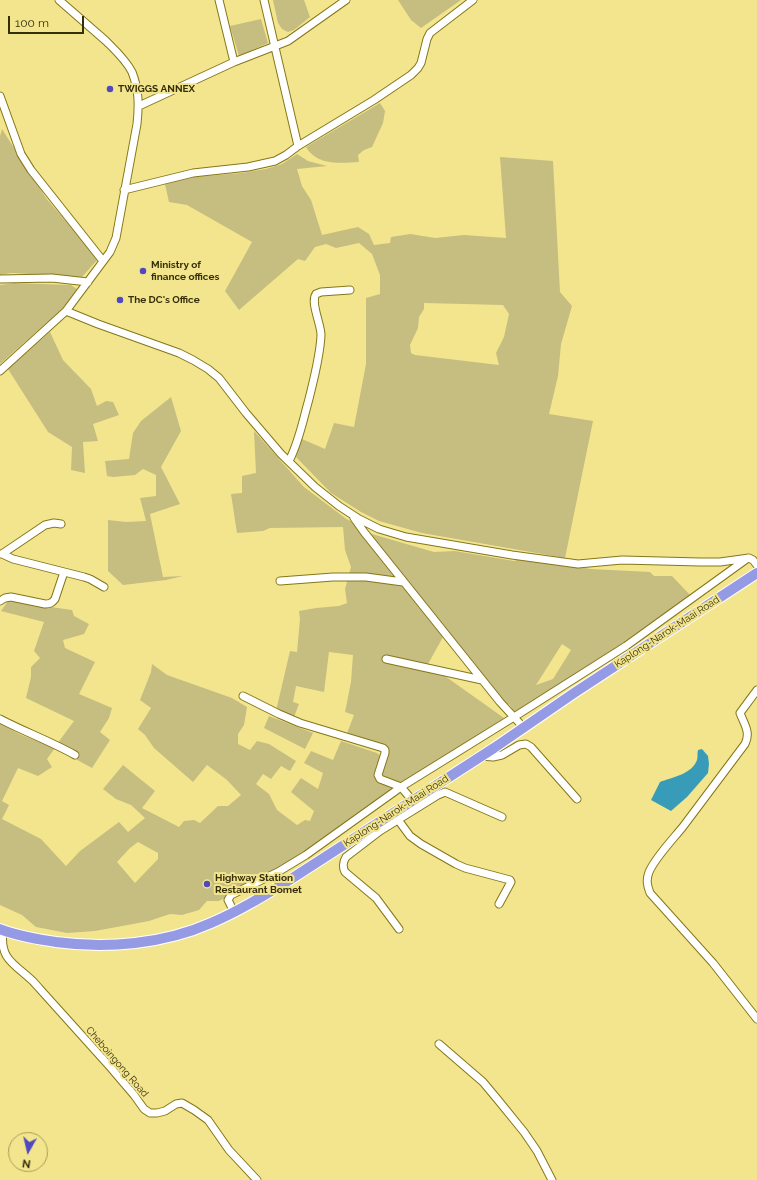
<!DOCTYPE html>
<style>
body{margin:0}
#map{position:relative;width:757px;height:1180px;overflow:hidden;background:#f3e58e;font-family:Raleway,sans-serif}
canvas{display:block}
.north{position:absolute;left:8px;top:1132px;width:40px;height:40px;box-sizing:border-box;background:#f3e58e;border:1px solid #a79c59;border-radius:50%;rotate:188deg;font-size:11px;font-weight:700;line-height:16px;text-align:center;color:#352f09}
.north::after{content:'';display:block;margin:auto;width:14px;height:18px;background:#5148c0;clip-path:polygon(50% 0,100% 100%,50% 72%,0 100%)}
.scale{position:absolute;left:8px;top:16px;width:76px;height:18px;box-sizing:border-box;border:2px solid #352f09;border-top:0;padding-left:5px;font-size:12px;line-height:14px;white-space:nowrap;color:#352f09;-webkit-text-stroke:3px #f3e58e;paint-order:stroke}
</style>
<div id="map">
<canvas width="757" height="1180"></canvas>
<div class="north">N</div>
<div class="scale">100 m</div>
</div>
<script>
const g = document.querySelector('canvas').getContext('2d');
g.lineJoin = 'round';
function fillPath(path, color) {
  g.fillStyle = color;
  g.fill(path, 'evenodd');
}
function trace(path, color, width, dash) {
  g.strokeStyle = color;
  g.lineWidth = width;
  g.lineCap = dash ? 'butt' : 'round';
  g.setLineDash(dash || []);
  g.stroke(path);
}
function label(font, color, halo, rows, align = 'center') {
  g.font = font + ' Raleway,sans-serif';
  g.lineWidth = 4;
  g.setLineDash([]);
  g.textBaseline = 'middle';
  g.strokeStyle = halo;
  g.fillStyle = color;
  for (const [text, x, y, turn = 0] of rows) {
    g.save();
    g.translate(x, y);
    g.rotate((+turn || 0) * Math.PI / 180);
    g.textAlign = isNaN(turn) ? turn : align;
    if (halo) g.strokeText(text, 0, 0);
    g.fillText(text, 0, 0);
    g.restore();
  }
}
fillPath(new Path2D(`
 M 273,0 L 304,0 L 310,17 L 294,30 L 288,32 L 282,29 L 278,23 Z
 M 398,0 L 461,0 L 421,28 L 411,20 Z
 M 261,19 L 268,43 L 239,56 L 230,26 Z
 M 380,103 L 385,111 L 383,123 L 372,147 L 364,150 L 358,155 L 359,162 C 341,163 317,166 306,147 Z
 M 2,129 L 46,198 L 98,259 L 82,277 L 11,273 L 0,275 L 0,136 Z
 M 297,154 L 308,161 L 327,166 L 297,169 L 302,186 L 311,200 L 322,235 L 358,227 L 369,234 L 374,245 L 390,243 L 391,237 L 410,234 L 435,238 L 464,235 L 506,238 L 500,157 L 553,161 L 560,292 L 572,306 L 561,344 L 558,376 L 549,414 L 593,421 L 565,558 L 422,533 L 379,521 L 361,512 L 331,493 L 296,457 L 302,439 L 325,449 L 334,423 L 354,427 L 366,364 L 366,298 L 380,294 L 380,275 L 372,254 L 359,243 L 336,248 L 326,244 L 315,247 L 305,261 L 298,259 L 239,310 L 225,291 L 252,242 L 187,205 L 169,202 L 165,184 L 184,178 L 241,173 L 266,169 L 282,164 ZM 424,303 L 503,305 L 509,314 L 504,337 L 496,353 L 499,365 L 415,355 L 411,353 L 410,345 L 418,328 L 419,317 L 424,309 Z
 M 14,283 L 71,285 L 77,289 L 62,309 L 0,364 L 0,285 Z
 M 50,332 L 63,360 L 91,389 L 97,406 L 106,401 L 113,402 L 119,415 L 93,424 L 98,441 L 83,442 L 85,473 L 71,470 L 72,447 L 48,432 L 8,369 Z
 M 171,397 L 181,431 L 161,467 L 180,504 L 150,514 L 163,577 L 183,576 L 166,580 L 123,585 L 108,571 L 108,520 L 126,522 L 146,521 L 140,498 L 156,496 L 156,475 L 143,469 L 135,475 L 113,477 L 107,476 L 105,461 L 129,459 L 133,433 L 141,421 Z
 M 254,431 L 304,487 L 345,518 L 372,534 L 434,552 L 455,551 L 514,561 L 523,558 L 591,569 L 650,572 L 654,576 L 672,576 L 690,595 L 611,651 L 515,712 L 509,704 L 501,707 L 443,637 L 428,664 L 504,718 L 400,785 L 382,778 L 381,775 L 389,750 L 346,736 L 354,715 L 345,712 L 351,682 L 353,655 L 329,652 L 324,692 L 296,686 L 293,702 L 299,704 L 294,717 L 276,711 L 290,651 L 297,652 L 300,619 L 299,611 L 316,608 L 339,606 L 347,603 L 345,589 L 351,567 L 345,550 L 343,527 L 270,528 L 263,531 L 237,533 L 231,494 L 242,493 L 242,476 L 256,473 ZM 562,644 L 571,650 L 553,679 L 536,685 Z
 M 8,601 L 72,610 L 74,616 L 89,624 L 84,634 L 63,640 L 65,648 L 95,662 L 79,694 L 112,708 L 109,718 L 100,732 L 110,740 L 92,768 L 55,748 L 47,759 L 52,767 L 38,776 L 18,768 L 2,801 L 9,805 L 2,819 L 41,839 L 66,866 L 80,851 L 119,822 L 128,832 L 145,818 L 131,805 L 116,799 L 103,789 L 123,765 L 155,791 L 142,808 L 179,827 L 184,821 L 194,820 L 200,823 L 218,806 L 228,806 L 241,795 L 227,780 L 207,765 L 193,782 L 154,748 L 145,735 L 138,729 L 151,708 L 140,700 L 151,672 L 152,664 L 167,675 L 232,698 L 247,707 L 244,725 L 238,734 L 238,744 L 250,750 L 257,741 L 269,744 L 296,761 L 290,771 L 281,766 L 271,779 L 263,774 L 256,784 L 269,794 L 277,810 L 297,825 L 305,820 L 310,821 L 314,811 L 291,792 L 301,778 L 318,789 L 323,773 L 304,763 L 311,751 L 333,760 L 341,741 L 377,753 L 381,756 L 376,778 L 379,783 L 394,788 L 278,870 L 219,901 L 207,901 L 199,910 L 182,915 L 170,914 L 149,921 L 95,931 L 67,933 L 36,927 L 22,915 L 0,905 L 0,723 L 19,734 L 54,748 L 74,721 L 26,698 L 31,677 L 31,667 L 40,658 L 34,651 L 44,622 L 1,611 ZM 138,842 L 158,853 L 158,859 L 135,883 L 117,862 L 130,848 Z
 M 269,716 L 313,733 L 305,749 L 264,728 Z`), '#c6bd81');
fillPath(new Path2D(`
 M 702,749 L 708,756 L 709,764 L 708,773 L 687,797 L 671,811 L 651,800 L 660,782 C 673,777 692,774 697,760 C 698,757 697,753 698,750 Z`), '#389cb8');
const minor = new Path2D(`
 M 219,0 L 234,62
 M 264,0 L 298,146
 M 0,96 L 21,154 L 31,170 L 103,261
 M 139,106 L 234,62 L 288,41 L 346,0
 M 124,190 L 193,173 L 248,167 L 275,161 L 286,155 L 298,146 L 374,100 L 411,75 L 418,68 L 421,63 L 427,39 L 430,33 L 473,0
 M 0,279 L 52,278 L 88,282
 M 66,311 L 98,324 L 179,353 L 193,360 L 208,369 L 219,378 L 246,413 L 281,454 L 315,487 L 339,506 L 359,519 L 379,529 L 406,537 L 512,555 L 578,564 L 622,560 L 700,562 L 720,562 L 749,558 L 753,560 L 757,565
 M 0,371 L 66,311 L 110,252 L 116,238 L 137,124 C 139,105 139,90 132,72 C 126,60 115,50 106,41 C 90,27 75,14 59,0
 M 289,461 C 299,442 303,420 309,399 C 314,378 320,357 321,335 C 321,324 310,302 316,294 L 321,292 L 350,290
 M 354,518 L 364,532 L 500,702 L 524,728
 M 0,554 L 2,554 L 45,525 L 54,523 L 61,524
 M 2,554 L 13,559 L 84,577 L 90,579 L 104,587
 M 280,581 L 333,577 L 366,577 L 403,582
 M 0,601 L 5,598 L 11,597 L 45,604 C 50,604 52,603 55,599 L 64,572
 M 386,659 L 482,680
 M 757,690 L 740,713 C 744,724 751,732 745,744 C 724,772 703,800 682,828 C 672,840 655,858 649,872 C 646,880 647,885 650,893 L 713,963 L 757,1019
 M 243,696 L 279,714 L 300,723 L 383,748 L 385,750 L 385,753 L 378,775 L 380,779 L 401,787 L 412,800
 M 0,719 C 25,732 50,741 75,755
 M 481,756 L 493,757 L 502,755 L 519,745 L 526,744 L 531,747 L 577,799
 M 396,817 L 410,836 L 421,844 L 456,864 L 465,868 L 510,880 L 511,882 L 499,904
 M 234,912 L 228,900 L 231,895 L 278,872 L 306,855 L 401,787 L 514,717 L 626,646 L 748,558
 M 399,929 L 376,898 L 345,872 C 342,866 343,862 346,857 L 380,831 L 438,795 L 445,792 L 502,817
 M 3,930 C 0,955 9,961 26,975 C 31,979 35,983 39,988 L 111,1068 L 134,1095 L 144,1109 L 150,1113 L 157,1113 L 165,1111 L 176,1104 L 182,1103 L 194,1110 L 208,1120 L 229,1150 L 257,1180
 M 439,1044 L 483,1082 L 498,1100 L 524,1132 L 537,1151 L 552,1180`);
const highway = new Path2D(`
 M 0,929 C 17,936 38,939 56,942 C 107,949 164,944 211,923 C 239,911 265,895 291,879 L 494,748 L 574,693 L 757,573`);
trace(minor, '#857718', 9);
trace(highway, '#fff', 12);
trace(minor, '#fff', 7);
trace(highway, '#959ae4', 10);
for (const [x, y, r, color] of [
 [110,89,4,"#5148c0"],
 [143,271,4,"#5148c0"],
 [120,300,4,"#5148c0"],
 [207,884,4,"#5148c0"]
]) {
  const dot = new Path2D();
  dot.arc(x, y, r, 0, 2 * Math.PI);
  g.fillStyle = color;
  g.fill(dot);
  trace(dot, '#f3e58e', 1.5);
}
label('bold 10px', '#352f09', '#f3e58e', [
 ["TWIGGS ANNEX",118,89],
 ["Ministry of",151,265],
 ["finance offices",151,277],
 ["The DC's Office",128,300],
 ["Highway Station",215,878],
 ["Restaurant Bomet",215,890]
], 'left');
label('10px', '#352f09', '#f3e58e', [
 ["Kaplong-Narok-Maai Road",667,632,-33],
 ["Kaplong-Narok-Maai Road",396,811,-33],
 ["Cheboingong Road",117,1062,49]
]);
</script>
